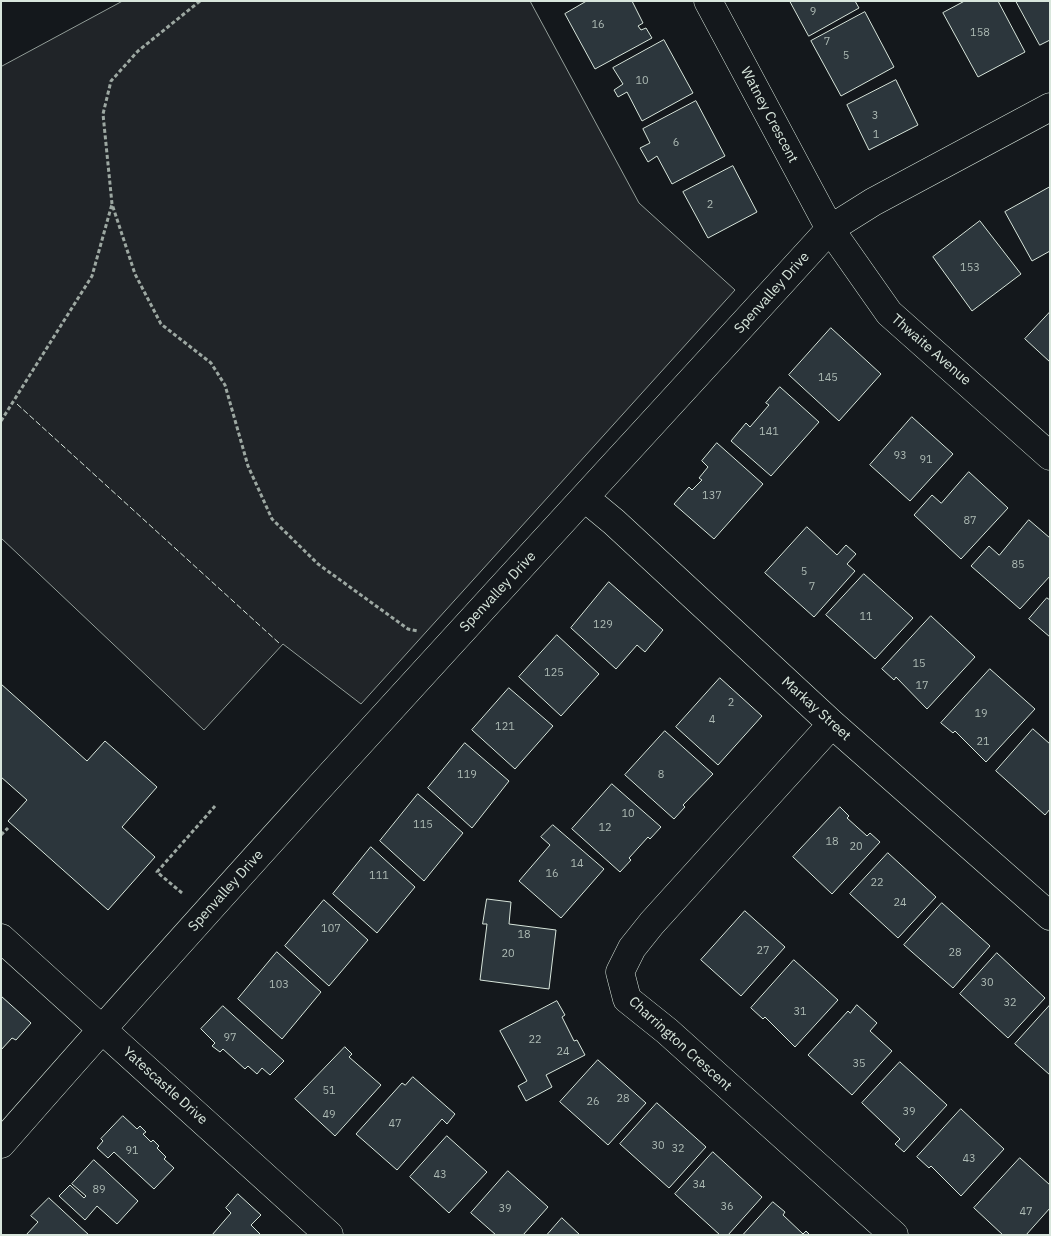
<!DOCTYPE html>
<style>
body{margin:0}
#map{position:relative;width:1051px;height:1236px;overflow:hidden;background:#14181c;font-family:"IBM Plex Sans",sans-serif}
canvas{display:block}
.frame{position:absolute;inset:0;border:2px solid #d8e6dc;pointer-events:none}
</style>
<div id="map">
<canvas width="1051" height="1236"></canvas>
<div class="frame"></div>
</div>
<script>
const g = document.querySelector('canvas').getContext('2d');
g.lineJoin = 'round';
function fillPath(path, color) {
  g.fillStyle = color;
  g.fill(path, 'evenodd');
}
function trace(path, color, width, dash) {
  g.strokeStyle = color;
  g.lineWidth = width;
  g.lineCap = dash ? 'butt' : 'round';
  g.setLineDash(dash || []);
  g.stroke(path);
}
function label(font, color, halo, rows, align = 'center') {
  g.font = font + ' "IBM Plex Sans",sans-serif';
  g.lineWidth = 4;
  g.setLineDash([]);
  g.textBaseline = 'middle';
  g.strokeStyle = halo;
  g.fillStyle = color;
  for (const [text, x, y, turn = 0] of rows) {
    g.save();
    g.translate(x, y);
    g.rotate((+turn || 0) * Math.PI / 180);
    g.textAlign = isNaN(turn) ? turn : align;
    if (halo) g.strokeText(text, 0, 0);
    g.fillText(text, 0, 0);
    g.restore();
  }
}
const green = new Path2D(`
 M 123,1 L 530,1 L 639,203 L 735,290 L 361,704 L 283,644 L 204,730 L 1,538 L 1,67 Z`);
fillPath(green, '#202428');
trace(green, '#939e99', 1);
const building = new Path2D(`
 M 587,1 L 632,1 L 643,23 L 638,26 L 641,30 L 646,28 L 652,38 L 595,69 L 565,14 Z
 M 790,1 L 855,1 L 859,8 L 809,36 Z
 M 965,1 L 998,1 L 1025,52 L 978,77 L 943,13 Z
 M 1016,1 L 1050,1 L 1050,40 L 1040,45 Z
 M 865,12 L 894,67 L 841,96 L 811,41 Z
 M 664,40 L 693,93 L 642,121 L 627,92 L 618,97 L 614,90 L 623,84 L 613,68 Z
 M 896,80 L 918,125 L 869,150 L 847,105 Z
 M 696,101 L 725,156 L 672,184 L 657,156 L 648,162 L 640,148 L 650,143 L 643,129 Z
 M 733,166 L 757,212 L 708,238 L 683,192 Z
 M 1050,187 L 1050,251 L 1032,261 L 1005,212 Z
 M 980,221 L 1021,274 L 972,311 L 933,257 Z
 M 1050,312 L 1050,362 L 1025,339 Z
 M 831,328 L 881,374 L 839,421 L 789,375 Z
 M 780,387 L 819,422 L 771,476 L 731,441 L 746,423 L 750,427 L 769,405 L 766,403 Z
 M 912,417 L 953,454 L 910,501 L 870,465 Z
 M 717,443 L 763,484 L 714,539 L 674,504 L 689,487 L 692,490 L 702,480 L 699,478 L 708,467 L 702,461 Z
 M 969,472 L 1008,508 L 961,559 L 914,515 L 932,495 L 941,503 Z
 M 1029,520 L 1050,538 L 1050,576 L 1020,609 L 971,566 L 989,546 L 999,555 Z
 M 807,527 L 837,555 L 846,545 L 856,554 L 847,564 L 855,571 L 814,617 L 765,573 Z
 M 864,574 L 913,618 L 875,659 L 826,615 Z
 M 609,582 L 663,630 L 645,652 L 637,645 L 616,669 L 571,628 Z
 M 1047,598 L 1050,600 L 1050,637 L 1029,619 Z
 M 931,616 L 975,657 L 927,709 L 896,677 L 894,680 L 882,669 Z
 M 557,635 L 599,674 L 561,716 L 519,677 Z
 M 990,669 L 1035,709 L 986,762 L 955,731 L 953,733 L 941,723 Z
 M 720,678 L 762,716 L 718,765 L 676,727 Z
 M 1,684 L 87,761 L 105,741 L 157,787 L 122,827 L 155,857 L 108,910 L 8,821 L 27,800 L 1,777 Z
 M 509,688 L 553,726 L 515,769 L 472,730 Z
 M 1033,729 L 1050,744 L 1050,809 L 1045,815 L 996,771 Z
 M 665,731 L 713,774 L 683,805 L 685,807 L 674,819 L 625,775 Z
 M 465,743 L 509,781 L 472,828 L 428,788 Z
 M 612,784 L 661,827 L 650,839 L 648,837 L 629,858 L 631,860 L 620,872 L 572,829 Z
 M 418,794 L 463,833 L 424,881 L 380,841 Z
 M 840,807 L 849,816 L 847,818 L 867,836 L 870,833 L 880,842 L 832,894 L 793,857 Z
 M 553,825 L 604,869 L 561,918 L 519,881 L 550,845 L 541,837 Z
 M 371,847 L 415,887 L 377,933 L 333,894 Z
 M 888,853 L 936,897 L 898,938 L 850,894 Z
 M 487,899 L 511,902 L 509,924 L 556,930 L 549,989 L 480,980 L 487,924 L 483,924 Z
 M 324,900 L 368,940 L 329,986 L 285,946 Z
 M 942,903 L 990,946 L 953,988 L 904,945 Z
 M 745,911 L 785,947 L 741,996 L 701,960 Z
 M 277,952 L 321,992 L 282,1039 L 238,999 Z
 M 997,953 L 1045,998 L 1008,1038 L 960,994 Z
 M 794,960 L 838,1000 L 795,1047 L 765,1017 L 763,1019 L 751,1008 Z
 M 1,996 L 31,1023 L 16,1040 L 12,1038 L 1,1050 Z
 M 557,1001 L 565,1015 L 562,1017 L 574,1041 L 577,1040 L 585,1055 L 546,1075 L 552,1087 L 526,1101 L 518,1086 L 527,1081 L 500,1031 Z
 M 857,1005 L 877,1023 L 870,1031 L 892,1051 L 852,1095 L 808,1055 L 848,1011 L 850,1013 Z
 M 1050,1005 L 1050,1075 L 1015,1044 Z
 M 223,1006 L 284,1061 L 270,1075 L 262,1068 L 257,1074 L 248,1066 L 245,1069 L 223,1049 L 220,1052 L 212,1046 L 215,1043 L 201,1029 Z
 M 345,1047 L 352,1054 L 349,1057 L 381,1085 L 335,1136 L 295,1099 Z
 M 598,1060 L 646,1103 L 608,1145 L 560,1102 Z
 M 900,1062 L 947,1105 L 904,1152 L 895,1144 L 900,1139 L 862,1103 Z
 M 413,1077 L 455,1114 L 447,1124 L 442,1119 L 397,1170 L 356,1134 L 402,1083 L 405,1085 Z
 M 657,1103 L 706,1147 L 669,1188 L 620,1144 Z
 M 961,1109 L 1004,1149 L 961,1196 L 931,1166 L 929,1168 L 917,1157 Z
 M 123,1116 L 137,1129 L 140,1126 L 146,1132 L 143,1134 L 151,1142 L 153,1140 L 159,1146 L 157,1148 L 166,1157 L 164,1159 L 174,1168 L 154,1189 L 114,1152 L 108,1158 L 97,1148 L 103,1141 L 101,1139 Z
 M 447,1136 L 487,1172 L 449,1213 L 410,1177 Z
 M 713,1152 L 762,1197 L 728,1235 L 720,1235 L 675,1194 Z
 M 1020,1158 L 1050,1185 L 1050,1208 L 1026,1235 L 1003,1235 L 974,1208 Z
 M 94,1160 L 138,1201 L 117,1224 L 97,1206 L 85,1220 L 59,1196 L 70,1185 L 84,1198 L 86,1196 L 72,1184 Z
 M 508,1171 L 548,1207 L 523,1235 L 496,1235 L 471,1213 Z
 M 238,1194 L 261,1215 L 251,1225 L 261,1235 L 212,1235 L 231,1213 L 226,1208 Z
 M 49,1198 L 89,1235 L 26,1235 L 38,1222 L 31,1216 Z
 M 773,1202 L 785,1212 L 783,1215 L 803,1234 L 806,1231 L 810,1235 L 743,1235 Z
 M 562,1218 L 580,1235 L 547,1235 Z`);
fillPath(building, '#2c363c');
trace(building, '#d8e6dc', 1);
const minor = new Path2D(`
 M 708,1 L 830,229 L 889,313 L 1050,456
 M 585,498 L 614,522 L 832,724 L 1050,916
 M 832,724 L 652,923 L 632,948 L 620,972 L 627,999 L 667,1031 L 894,1235
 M 1,938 L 329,1235
 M 1,1144 C 272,834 553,533 830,229 L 873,202 L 1050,107`);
trace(minor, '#d8e6dc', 29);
trace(new Path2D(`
 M 200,1 L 138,51 L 111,81 L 103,114 L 112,204 L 135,274 L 161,324 L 211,363 L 225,385 L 248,466 L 272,519 L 318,564 L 408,629 L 418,631
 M 1,421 L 92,276 L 112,204
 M 1,835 L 8,828
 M 182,893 L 157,872 L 215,806`), '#9da8a2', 3, [4, 2.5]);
trace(minor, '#14181c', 28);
trace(new Path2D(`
 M 17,404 L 279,643`), '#d8e6dc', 1, [6, 2.5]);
label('11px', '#adbab4', null, [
 ["9",813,12],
 ["16",598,25],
 ["158",980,33],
 ["7",827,42],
 ["5",846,56],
 ["10",642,81],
 ["3",875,116],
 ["1",876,135],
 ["6",676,143],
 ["2",710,205],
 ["153",970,268],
 ["145",828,378],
 ["141",769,432],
 ["93",900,456],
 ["91",926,460],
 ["137",712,496],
 ["87",970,521],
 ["85",1018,565],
 ["5",804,572],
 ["7",812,587],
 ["11",866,617],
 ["129",603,625],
 ["15",919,664],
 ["125",554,673],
 ["17",922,686],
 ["2",731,703],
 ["19",981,714],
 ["4",712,720],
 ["121",505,727],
 ["21",983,742],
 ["119",467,775],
 ["8",661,775],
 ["10",628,814],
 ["115",423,825],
 ["12",605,828],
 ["18",832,842],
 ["20",856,847],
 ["14",577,864],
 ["16",552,874],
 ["111",379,876],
 ["22",877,883],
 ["24",900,903],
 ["107",331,929],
 ["18",524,935],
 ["27",763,951],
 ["28",955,953],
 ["20",508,954],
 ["30",987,983],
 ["103",279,985],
 ["32",1010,1003],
 ["31",800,1012],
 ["97",230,1038],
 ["22",535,1040],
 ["24",563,1052],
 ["35",859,1064],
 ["51",329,1091],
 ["28",623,1099],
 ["26",593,1102],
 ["39",909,1112],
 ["49",329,1115],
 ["47",395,1124],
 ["30",658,1146],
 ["32",678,1149],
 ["91",132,1151],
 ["43",969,1159],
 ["43",440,1175],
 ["34",699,1185],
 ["89",99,1190],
 ["36",727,1207],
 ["39",505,1209],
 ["47",1026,1212]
]);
label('14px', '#d8e6dc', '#14181c', [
 ["Watney Crescent",769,115,62],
 ["Spenvalley Drive",772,293,-48],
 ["Thwaite Avenue",931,350,41],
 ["Spenvalley Drive",498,592,-47],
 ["Markay Street",816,709,42],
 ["Spenvalley Drive",226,891,-48],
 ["Charrington Crescent",680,1044,42],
 ["Yatescastle Drive",165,1086,42]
]);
</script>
